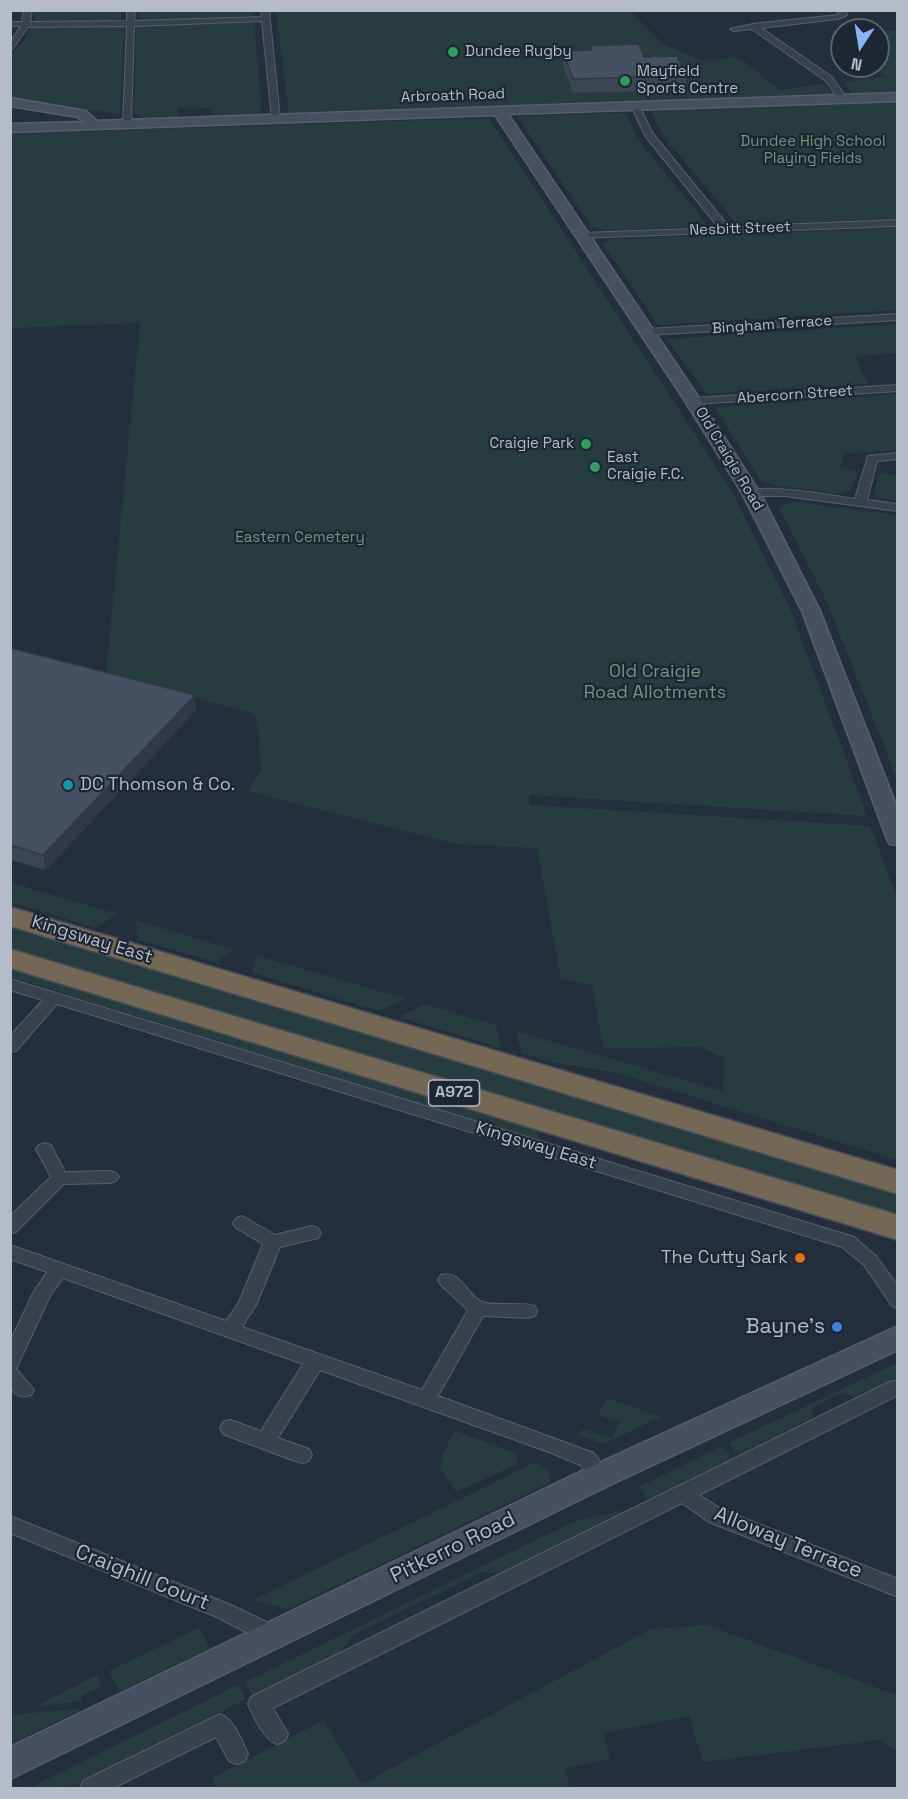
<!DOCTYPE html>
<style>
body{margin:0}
#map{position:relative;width:908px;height:1799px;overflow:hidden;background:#242f3e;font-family:"Space Grotesk",sans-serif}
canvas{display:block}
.frame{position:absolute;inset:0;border:12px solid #b4bcc9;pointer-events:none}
.north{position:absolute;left:830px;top:18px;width:60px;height:60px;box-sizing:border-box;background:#1d2633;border:2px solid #59626f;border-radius:50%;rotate:192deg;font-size:16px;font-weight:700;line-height:24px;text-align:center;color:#b4bcc9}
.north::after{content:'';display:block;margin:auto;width:21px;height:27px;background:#8ab4f8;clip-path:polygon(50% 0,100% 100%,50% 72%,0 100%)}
</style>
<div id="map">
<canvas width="908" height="1799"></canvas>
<div class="frame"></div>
<div class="north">N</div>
</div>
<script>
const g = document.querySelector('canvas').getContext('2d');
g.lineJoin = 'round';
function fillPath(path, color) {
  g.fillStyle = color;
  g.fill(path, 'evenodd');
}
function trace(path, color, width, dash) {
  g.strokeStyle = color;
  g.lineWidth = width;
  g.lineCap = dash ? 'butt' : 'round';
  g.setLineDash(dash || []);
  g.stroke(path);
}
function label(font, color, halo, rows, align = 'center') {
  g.font = font + ' "Space Grotesk",sans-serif';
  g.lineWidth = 4.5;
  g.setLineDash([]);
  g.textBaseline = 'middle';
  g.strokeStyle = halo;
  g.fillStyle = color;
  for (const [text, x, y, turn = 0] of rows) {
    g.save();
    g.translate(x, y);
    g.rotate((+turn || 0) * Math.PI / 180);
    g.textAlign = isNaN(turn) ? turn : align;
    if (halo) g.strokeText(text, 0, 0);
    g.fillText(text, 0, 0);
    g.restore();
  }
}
fillPath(new Path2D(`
 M 140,10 L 252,10 L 253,16 L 144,20 L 139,19 Z
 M 34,11 L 121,11 L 121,21 L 35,22 Z
 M 276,11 L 630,11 L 663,44 L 702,61 L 739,57 L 779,90 L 824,84 L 832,94 L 289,113 Z
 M 254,22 L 262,114 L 213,116 L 212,108 L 178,109 L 178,117 L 144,118 L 134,114 L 136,26 Z
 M 124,26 L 120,114 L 11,98 L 11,56 L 25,39 L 31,27 Z
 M 897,30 L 897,91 L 851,93 L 844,82 L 885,76 L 872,66 L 878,66 L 878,32 Z
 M 897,102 L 897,219 L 746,225 L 736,223 L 664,137 L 651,111 Z
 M 626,113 L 636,137 L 706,223 L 700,227 L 604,230 L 591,226 L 517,116 Z
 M 489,118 L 730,488 L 791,611 L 867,816 L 529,795 L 530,805 L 870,826 L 897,897 L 897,1160 L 617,1073 L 552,1062 L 522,1053 L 515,1031 L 723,1091 L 724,1058 L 701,1047 L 603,1048 L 592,985 L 561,979 L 537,848 L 456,844 L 248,791 L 261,769 L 257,717 L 248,712 L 106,673 L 140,323 L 11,328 L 10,134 Z
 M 897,228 L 897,310 L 658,325 L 603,244 L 611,239 Z
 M 897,324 L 897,353 L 855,356 L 868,384 L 710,394 L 705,392 L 667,339 Z
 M 897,394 L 897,450 L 844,454 L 840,467 L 855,471 L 857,474 C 853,487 852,492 838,494 L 772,485 L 760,480 L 716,409 L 718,407 Z
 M 883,473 L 897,475 L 897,501 L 879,497 L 874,493 L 878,476 Z
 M 793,502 L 897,515 L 897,779 L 826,600 L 779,508 Z
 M 11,883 L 117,914 L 96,928 L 11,902 Z
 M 135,920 L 235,950 L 215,962 L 138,940 Z
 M 10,924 L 897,1190 L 897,1218 L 11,948 Z
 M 256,955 L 406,999 L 379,1011 L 253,973 Z
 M 10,966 L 508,1119 L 540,1133 L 536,1140 L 11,977 Z
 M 424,1004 L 496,1025 L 501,1048 L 399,1017 Z
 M 897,1363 L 897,1385 L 889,1381 L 853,1397 L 841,1393 L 814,1407 L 811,1418 L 737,1454 L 728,1443 Z
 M 607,1398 L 661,1417 L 603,1444 L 576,1435 L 584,1429 L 612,1438 L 619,1422 L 598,1415 Z
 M 455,1431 L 516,1453 L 517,1464 L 456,1492 L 440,1468 L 443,1453 Z
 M 722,1446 L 731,1457 L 648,1499 L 639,1487 Z
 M 536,1462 L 549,1472 L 551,1482 L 288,1609 L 253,1600 Z
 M 630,1509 L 500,1573 L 482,1572 L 353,1635 L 338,1656 L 253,1696 L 245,1682 L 575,1521 Z
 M 707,1625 L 897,1695 L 897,1751 L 879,1740 L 703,1762 L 689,1716 L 604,1733 L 610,1759 L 565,1768 L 570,1786 L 561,1788 L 217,1788 L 212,1778 L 324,1720 L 362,1784 L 651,1629 Z
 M 199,1628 L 210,1648 L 119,1692 L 109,1671 Z
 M 97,1675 L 102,1686 L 81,1696 L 82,1701 L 36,1706 Z
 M 238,1685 L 246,1699 L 74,1786 L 29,1788 Z
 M 83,1709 L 11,1744 L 11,1745 L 11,1718 L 18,1714 Z`), '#263c3f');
const street = new Path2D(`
 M 24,10 L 32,10 L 30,22 L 127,21 L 127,10 L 135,10 L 134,21 L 262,17 L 261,10 L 269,10 L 280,119 L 276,122 L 272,119 L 262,21 L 134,26 L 131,124 L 127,127 L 123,124 L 127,26 L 28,27 L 10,52 L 10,43 L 21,26 L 10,26 L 10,22 L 22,22 Z
 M 837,10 L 845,10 L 847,15 L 838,19 L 761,28 L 832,77 L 847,99 L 843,102 L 840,101 L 826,81 L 752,29 L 734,31 L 730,29 L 753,24 L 837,15 L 839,14 Z
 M 635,103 L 639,106 L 653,134 L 729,227 L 898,220 L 898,226 L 579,238 L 577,236 L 582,233 L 719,228 L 646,137 L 631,106 Z
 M 898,314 L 898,320 L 647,335 L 642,332 L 647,329 Z
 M 898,385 L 898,391 L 693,404 L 688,401 L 693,398 Z
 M 898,453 L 898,459 L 877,461 L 867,500 L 898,504 L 898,511 L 785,496 L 751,496 L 745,493 C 758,482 835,496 855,499 L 868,456 Z
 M 10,979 L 854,1237 L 876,1256 L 898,1286 L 898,1308 L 892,1306 L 864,1265 L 842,1247 L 57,1004 L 16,1051 L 10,1052 L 10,1036 L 43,1000 L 10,990 Z
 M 45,1143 L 51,1145 L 65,1172 L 110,1171 L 116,1173 L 119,1177 L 116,1181 L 110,1183 L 64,1184 L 16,1232 L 10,1233 L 10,1216 L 51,1177 L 36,1149 L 39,1145 Z
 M 242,1216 L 275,1235 L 312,1226 L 318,1228 L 321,1233 L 318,1238 L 280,1247 L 256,1305 L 242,1327 L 422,1390 L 468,1310 L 441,1285 L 438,1280 L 441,1275 C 460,1269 467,1295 482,1302 C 493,1307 520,1301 535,1306 L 537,1311 L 535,1316 L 528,1318 L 483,1316 L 438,1396 L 594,1453 L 610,1476 L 607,1482 L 600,1484 L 593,1482 L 580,1465 L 549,1452 L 320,1370 L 278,1438 L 309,1449 L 312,1455 L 309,1461 L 302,1463 L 295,1461 L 223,1434 L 220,1428 L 223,1422 L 230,1420 L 261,1431 L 303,1364 L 63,1278 L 50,1296 L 16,1369 L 34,1390 L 31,1395 C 21,1399 17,1395 10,1388 L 10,1342 L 33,1293 L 47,1272 L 10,1259 L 10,1245 L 226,1321 L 239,1302 L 263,1244 L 236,1228 L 233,1223 L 236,1218 Z
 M 898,1380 L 898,1395 L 699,1495 L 723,1510 L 898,1579 L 898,1597 L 709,1522 L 682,1503 L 273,1708 L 288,1734 L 285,1741 L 277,1744 C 263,1739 254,1717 248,1704 L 251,1697 L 889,1382 Z
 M 10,1516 L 231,1605 L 279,1628 L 283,1635 L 279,1642 L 272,1644 L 265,1642 L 217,1617 L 10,1533 Z
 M 220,1714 C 234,1719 242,1741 248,1754 L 245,1761 L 237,1764 L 229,1761 L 216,1737 L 113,1788 L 80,1788 L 83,1781 Z`);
const secondary = new Path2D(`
 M 898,93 L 898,101 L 508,114 L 701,401 L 760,493 L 820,611 L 898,810 L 898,845 L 890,844 L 887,839 L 802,611 L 742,493 L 685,401 L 495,115 L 10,132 L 10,124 L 83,122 L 78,117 L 10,106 L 10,98 L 86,111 L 97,121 Z
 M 898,1326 L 898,1350 L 610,1485 L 10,1779 L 10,1747 L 590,1467 Z`);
const highway = new Path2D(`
 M 10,907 L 898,1170 L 898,1194 L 10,926 Z
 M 10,949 L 898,1215 L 898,1240 L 10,968 Z`);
trace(street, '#565f6c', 2);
trace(secondary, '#565f6c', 3);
trace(highway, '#434c59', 3);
fillPath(street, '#38414e');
fillPath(secondary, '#465061');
fillPath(highway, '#746855');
fillPath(new Path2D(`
 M 590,46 L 644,57 L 686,76 L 686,90 L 573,93 L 563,65 L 563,51 L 589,50 Z
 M 10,648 L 196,710 L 46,870 L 10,860 Z`), '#3b4654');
fillPath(new Path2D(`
 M 195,695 L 196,710 L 46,870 L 43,855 Z`), '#303945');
const building = new Path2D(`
 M 639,44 L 644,57 L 677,56 L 686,76 L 573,79 L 563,51 L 592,50 L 590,46 Z
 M 10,648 L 195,695 L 43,855 L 10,845 Z`);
fillPath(building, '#455162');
trace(building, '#303945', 1.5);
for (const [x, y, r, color] of [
 [453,52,6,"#2e9e5b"],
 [625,81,6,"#2e9e5b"],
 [586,444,6,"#2e9e5b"],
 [595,467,6,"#2e9e5b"],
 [68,785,6,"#0f9aa8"],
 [800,1258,6,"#e8710a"],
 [837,1327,6,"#3f7fe0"]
]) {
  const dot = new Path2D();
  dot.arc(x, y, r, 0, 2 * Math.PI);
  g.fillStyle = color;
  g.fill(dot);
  trace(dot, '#1d2633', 2);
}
label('15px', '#b4bcc9', '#1d2633', [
 ["Dundee Rugby",465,52],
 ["Mayfield",637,72],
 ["Sports Centre",637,89],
 ["Craigie Park",574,444,"right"],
 ["East",607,458],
 ["Craigie F.C.",607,475]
], 'left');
label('15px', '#b4bcc9', '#1d2633', [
 ["Arbroath Road",453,96,-2],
 ["Nesbitt Street",740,229,-2],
 ["Bingham Terrace",772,325,-4],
 ["Abercorn Street",795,395,-4],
 ["Old Craigie Road",729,459,59]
]);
label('15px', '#6b9a76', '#1d2633', [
 ["Dundee High School",813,142],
 ["Playing Fields",813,159],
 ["Eastern Cemetery",300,538]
]);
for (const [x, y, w] of [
 [454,1093,51]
]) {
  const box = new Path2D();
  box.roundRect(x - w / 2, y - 13, w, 26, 4.5);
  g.fillStyle = '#1d2633';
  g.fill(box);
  trace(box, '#b4bcc9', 1.5);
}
label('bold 16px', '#b4bcc9', null, [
 ["A972",454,1093]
]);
label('18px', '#6b9a76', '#1d2633', [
 ["Old Craigie",655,672],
 ["Road Allotments",655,693]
]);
label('18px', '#b4bcc9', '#1d2633', [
 ["DC Thomson & Co.",80,785],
 ["The Cutty Sark",788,1258,"right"]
], 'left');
label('18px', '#b4bcc9', '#1d2633', [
 ["Kingsway East",92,940,17],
 ["Kingsway East",536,1146,17]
]);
label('21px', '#b4bcc9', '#1d2633', [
 ["Bayne's",825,1327]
], 'right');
label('21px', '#b4bcc9', '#1d2633', [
 ["Alloway Terrace",788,1543,22],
 ["Pitkerro Road",453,1548,-26],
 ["Craighill Court",142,1578,22]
]);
</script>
